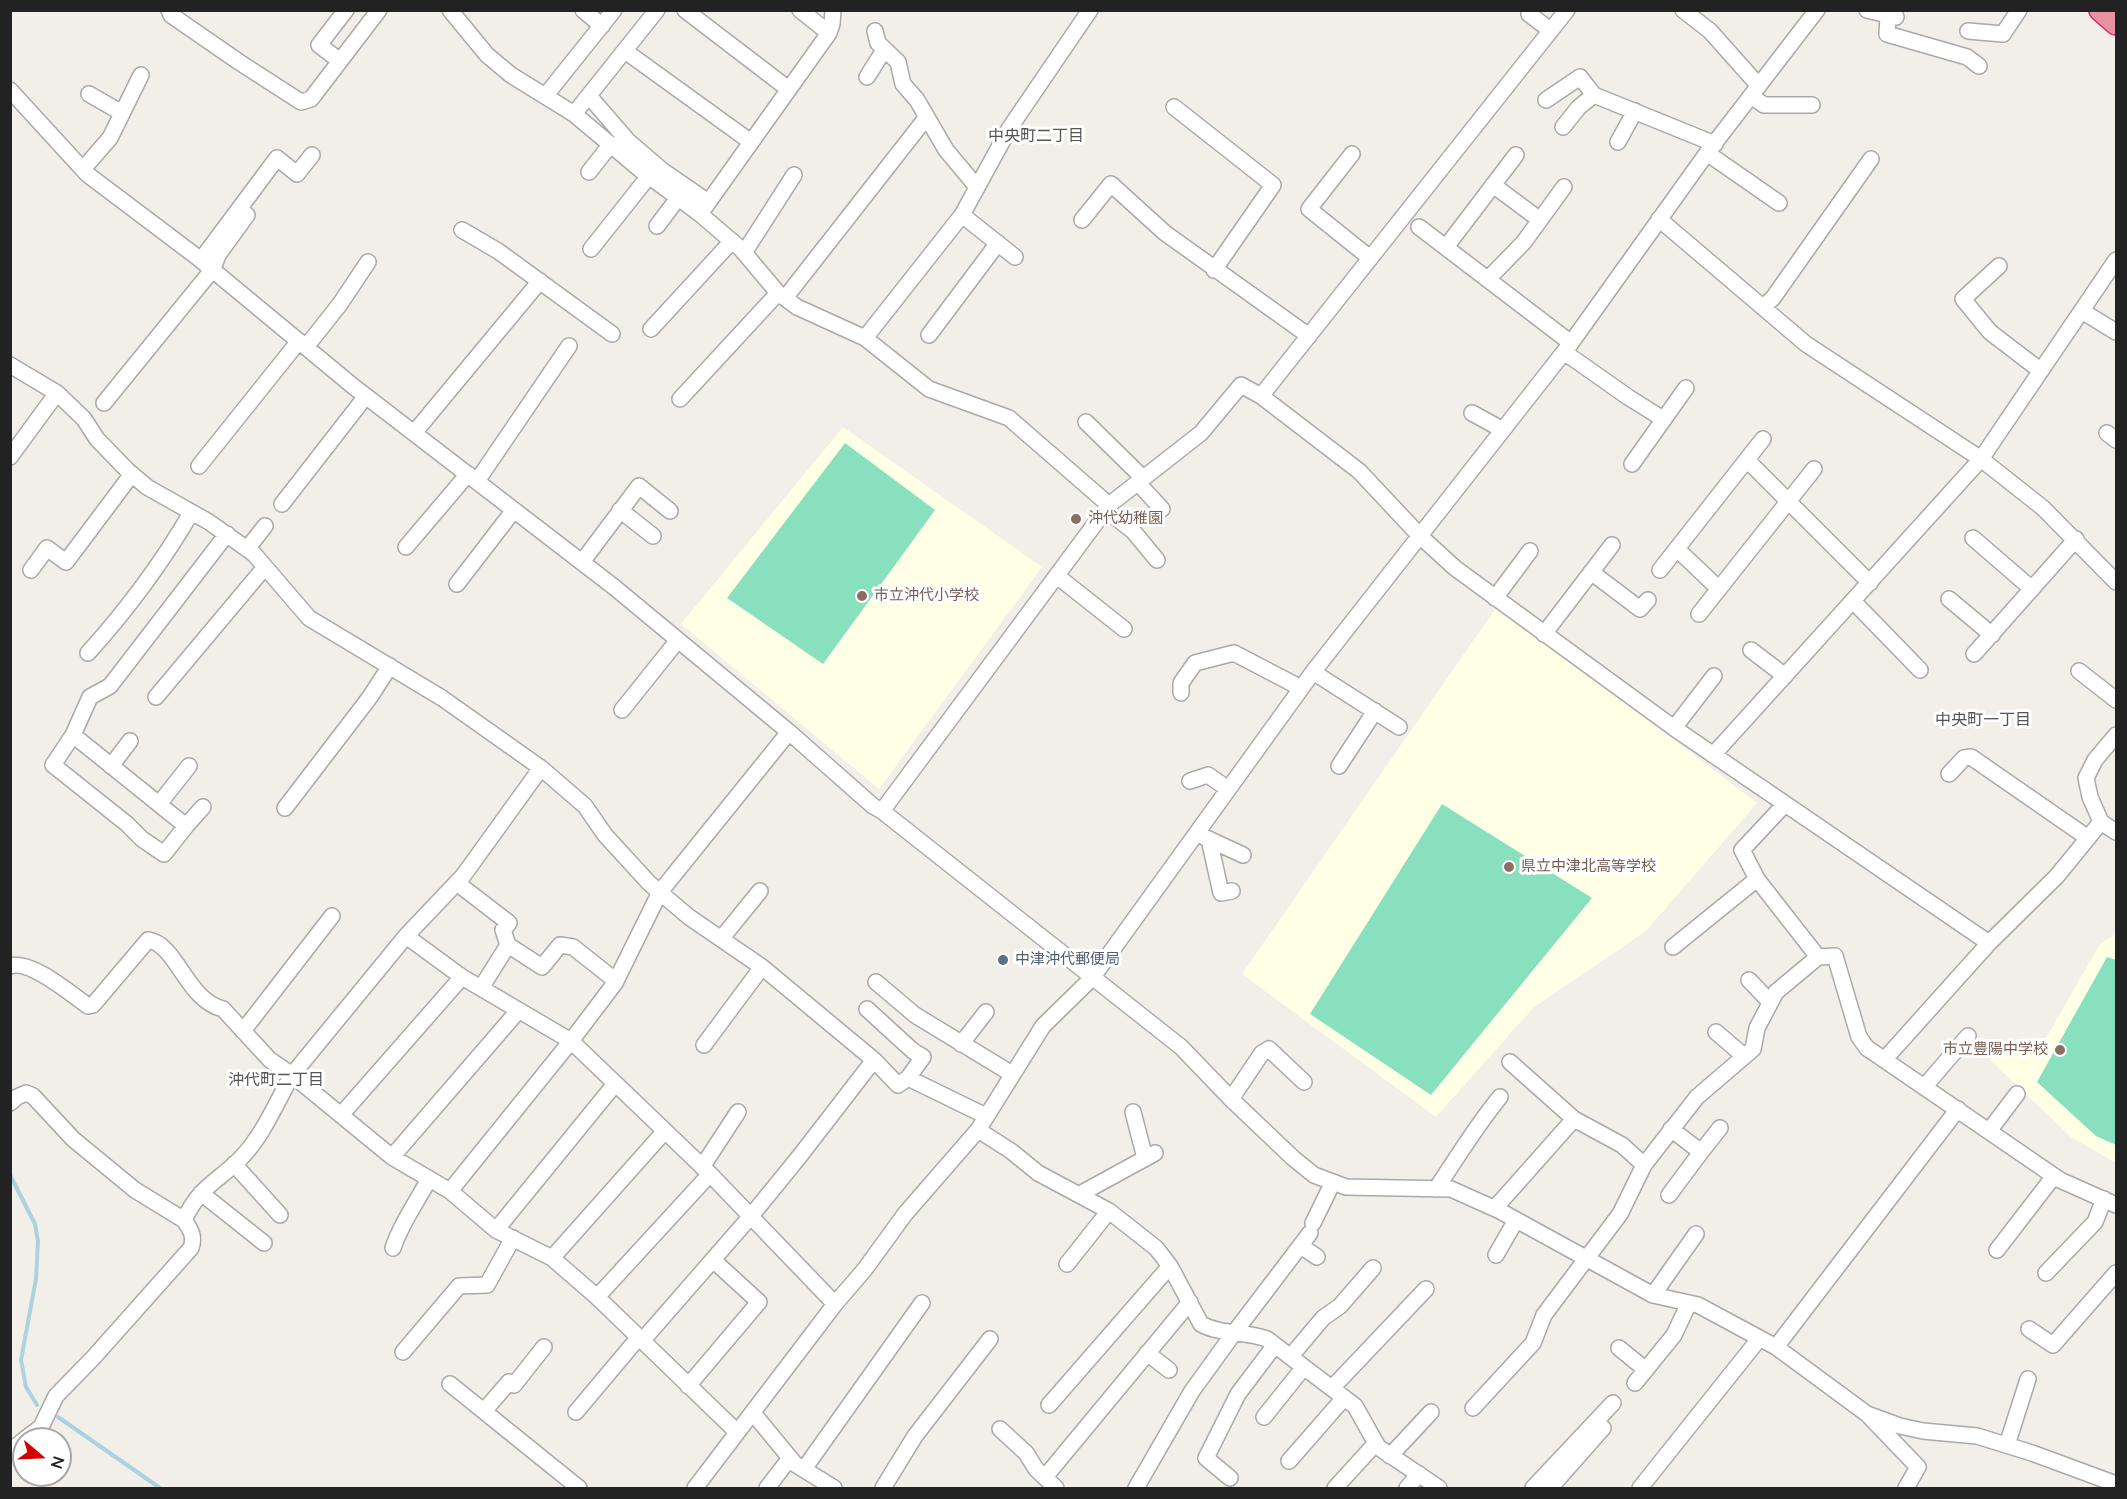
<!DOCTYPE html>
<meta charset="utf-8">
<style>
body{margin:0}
#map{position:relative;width:2127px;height:1499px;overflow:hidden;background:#f2efe9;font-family:"Nunito Sans",sans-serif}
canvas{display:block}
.frame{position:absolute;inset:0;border:12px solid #222;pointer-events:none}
.north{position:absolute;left:12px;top:1427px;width:60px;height:60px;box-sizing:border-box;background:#fff;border:2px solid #a7a7a7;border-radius:50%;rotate:109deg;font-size:16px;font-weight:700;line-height:24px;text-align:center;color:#222}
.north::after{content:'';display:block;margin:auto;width:21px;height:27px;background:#d40000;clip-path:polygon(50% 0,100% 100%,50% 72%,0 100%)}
</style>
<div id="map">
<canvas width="2127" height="1499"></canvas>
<div class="frame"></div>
<div class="north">N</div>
</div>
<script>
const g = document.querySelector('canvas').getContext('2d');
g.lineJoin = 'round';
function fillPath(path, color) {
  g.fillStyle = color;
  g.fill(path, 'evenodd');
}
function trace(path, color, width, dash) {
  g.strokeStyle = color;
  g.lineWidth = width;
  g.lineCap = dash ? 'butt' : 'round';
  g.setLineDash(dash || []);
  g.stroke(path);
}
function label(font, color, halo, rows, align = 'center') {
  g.font = font + ' "Nunito Sans","Noto Sans JP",sans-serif';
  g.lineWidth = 6;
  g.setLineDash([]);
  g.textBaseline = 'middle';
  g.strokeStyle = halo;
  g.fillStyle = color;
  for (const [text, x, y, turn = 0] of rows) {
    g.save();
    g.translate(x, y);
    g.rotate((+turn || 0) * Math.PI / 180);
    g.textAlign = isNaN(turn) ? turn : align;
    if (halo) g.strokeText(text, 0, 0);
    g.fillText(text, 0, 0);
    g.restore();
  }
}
fillPath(new Path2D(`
 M 843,427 L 1042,567 L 879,789 L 681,624 Z
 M 1498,605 L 1757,803 L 1646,931 L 1533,1008 L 1436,1117 L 1242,974 Z
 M 2116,934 L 2116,1163 L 2071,1137 L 1990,1060 L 2017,1039 L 2046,1038 L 2100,944 Z`), '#ffffe5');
fillPath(new Path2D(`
 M 845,443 L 935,510 L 823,664 L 727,598 Z
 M 1442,804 L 1592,898 L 1431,1095 L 1310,1014 Z
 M 2107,957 L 2116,960 L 2116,1145 L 2096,1136 L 2037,1082 Z`), '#88e0be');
trace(new Path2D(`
 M 10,1175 L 35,1224 L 38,1241 L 36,1279 L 21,1360 L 26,1387 L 37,1405
 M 58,1417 L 160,1488`), '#aad3df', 4);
const minor = new Path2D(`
 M 169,10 L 171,15 L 239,62 L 301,102 L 311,99 L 379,10
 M 450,10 L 487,55 L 511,75 L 574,114 L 642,171 L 700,214 L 741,249 L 778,293 L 797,307 L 865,338 L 929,389 L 1009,418 L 1109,505
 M 583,10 L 602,26
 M 685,10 L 787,88
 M 1567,10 L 1261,396 L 1359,471 L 1420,536 L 1455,568 L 1674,728 L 1989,943
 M 1683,10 L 1710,31 L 1759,86
 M 1867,10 L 1896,17
 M 1529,14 L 1550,30
 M 1888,16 L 1887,34 L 1967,57 L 1979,66
 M 875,31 L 878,43 L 898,62 L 903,84 L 917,100 L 946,150 L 977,187
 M 1968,31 L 2003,34 L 2019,10
 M 829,33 L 832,24 L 833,10
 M 625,51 L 751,142
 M 340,61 L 319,45 L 346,10
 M 867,77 L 884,50
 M 10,90 L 87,174 L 197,257 L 354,387 L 614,587 L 789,732 L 873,806 L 882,811 L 1181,1047 L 1232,1100 L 1293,1158 L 1314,1175 L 1346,1187 L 1451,1189 L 1500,1211 L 1653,1295 L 1698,1305 L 1776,1347 L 1867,1414 L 1900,1426 L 1923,1431 L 1977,1436 L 2032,1453 L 2116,1484
 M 89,94 L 122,113
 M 546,95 L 614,10
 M 589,96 L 628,141 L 663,171 L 708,202
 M 1751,96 L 1764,105 L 1812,105
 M 1546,100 L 1580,77 L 1594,95 L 1715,144
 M 1174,107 L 1273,185 L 1214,270
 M 574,114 L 657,10
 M 1563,127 L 1579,107 L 1594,95
 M 1618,142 L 1635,111
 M 1707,153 L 1779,203
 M 1352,154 L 1309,209 L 1370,258
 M 83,169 L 110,138 L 141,75
 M 589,172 L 611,144
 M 1493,185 L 1540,220
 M 700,214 L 829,33 L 800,10
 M 962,215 L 1015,257
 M 1659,219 L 1806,344 L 1981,459 L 2043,508 L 2116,582
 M 1082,220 L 1111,184 L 1165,233 L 1309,336
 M 657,226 L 678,198
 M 1419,227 L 1571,343
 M 462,230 L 498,251 L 612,334
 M 1446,247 L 1516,155
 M 591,249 L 649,176
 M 744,253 L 794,175
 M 201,260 L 277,158 L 297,174 L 312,155
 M 1999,266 L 1963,299 L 1990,332 L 2041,371
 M 1488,279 L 1524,242 L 1564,187
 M 785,298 L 926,118
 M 1763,307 L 1773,298 L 1871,159
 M 2082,311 L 2116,332
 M 651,329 L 732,241
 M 929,335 L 998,243
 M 865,338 L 962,215 L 1009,129 L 1090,10
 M 306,347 L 340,304 L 368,262
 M 1564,352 L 1628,397 L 1663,419
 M 10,365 L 57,393 L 84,419 L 97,439 L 128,471 L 147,487 L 209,522 L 254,554 L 309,618 L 442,698 L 541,768 L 585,806 L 605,835 L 649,883 L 689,917 L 762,967 L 874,1060 L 898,1085 L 908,1078 L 986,1116
 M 680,399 L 778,293
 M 104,403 L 213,269 L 218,255 L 247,215
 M 1472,413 L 1503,430
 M 1086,422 L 1143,478
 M 414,433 L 540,281
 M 2107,433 L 2116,440
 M 10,457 L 57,393
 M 1747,460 L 1870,583
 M 1632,464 L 1686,388
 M 199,466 L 299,341
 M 477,481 L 569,346
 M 1138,483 L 1162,509
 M 282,504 L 366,396
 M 620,510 L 653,536
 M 1106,510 L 1133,531 L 1157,560
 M 1973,538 L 2032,589
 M 406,547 L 468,474
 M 247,549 L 265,526
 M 1677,549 L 1719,589
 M 582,562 L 639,486 L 670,511
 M 31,570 L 47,548 L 66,562 L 132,474
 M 1660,570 L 1763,439
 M 1591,572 L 1640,609 L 1648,600
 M 1057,576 L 1124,629
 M 457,584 L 514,510
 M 1495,598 L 1530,551
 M 1949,599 L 1992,635
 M 1853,601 L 1920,670
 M 1699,614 L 1814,469
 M 1544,634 L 1612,545
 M 1751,650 L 1785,676
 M 88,653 C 125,612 163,561 191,513
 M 1974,654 L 2076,539
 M 2079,671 L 2116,700
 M 1313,672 L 1399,727
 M 1181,693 L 1181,683 L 1195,663 L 1234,653 L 1301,688
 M 156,697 L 265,567
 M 622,710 L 678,640
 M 1674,728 L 1714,676
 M 73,735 L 53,765 L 127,824 L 142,839 L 164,854 L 186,826 L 73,735 L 90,697 L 110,686 L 227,534
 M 2116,735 L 2095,760 L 2086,778 L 2090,797 L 2101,822 L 2116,832
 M 1713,755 L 1981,459 L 2116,260
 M 111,766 L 130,741
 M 1339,766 L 1375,711
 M 1949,774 L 1964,758 L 1971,757 L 2088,838
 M 1190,781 L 1208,775 L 1228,789
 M 159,804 L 189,766
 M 1785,804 L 1742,850 L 1757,879 L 1818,957
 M 285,808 L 370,697 L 390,666
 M 882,811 L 1109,505 L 1201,433 L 1241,385 L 1261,396
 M 186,826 L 203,807
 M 1204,837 L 1243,855
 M 1209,839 L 1221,893 L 1232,891
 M 457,883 L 509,923 L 503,930 L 508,945 L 542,967 L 560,945 L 573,947 L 616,981
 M 406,936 L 462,977 L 571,1041 L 710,1174 L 835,1304
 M 721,939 L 760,891
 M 1673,947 L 1757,879
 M 10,966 C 30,959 71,994 88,1006 L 93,1005 L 148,940 C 177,944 186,1000 223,1009 L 270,1060 L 292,1075 L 406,936 L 463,876 L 541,768
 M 1749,980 L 1770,1002
 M 876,982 L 915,1015 L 1012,1074
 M 481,988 L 508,945
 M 867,1009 L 913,1051 L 923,1057 L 908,1078
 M 243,1031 L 332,916
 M 1716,1032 L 1744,1056
 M 961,1044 L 986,1012
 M 704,1045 L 762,967
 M 1884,1060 L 1989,943 L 2057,876 L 2101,822
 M 1510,1062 L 1574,1119 L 1622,1145 L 1644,1165
 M 1925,1086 L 1968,1036
 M 1231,1099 L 1262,1053 L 1269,1049 L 1304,1082
 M 10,1103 L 17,1097 L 26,1093 L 33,1096 L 73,1139 L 135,1190 L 184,1220 C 200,1186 216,1183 240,1159 C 263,1136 276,1103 292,1075 L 392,1157 L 450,1191 L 496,1230 L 552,1258 L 597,1297 L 737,1432
 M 1133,1112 L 1145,1158
 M 341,1115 L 462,977
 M 978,1130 L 1011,1151 L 1038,1173 L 1109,1211 L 1156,1248 L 1170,1266 L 1201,1324 C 1221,1335 1246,1331 1267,1339 L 1355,1406 L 1378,1447 L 1439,1488
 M 1989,1131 L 2017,1094
 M 1701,1152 L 1720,1128
 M 392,1157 L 518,1011
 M 234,1164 L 280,1215
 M 702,1167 L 738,1112
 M 1436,1189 C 1457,1158 1476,1126 1500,1097
 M 450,1191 L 571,1041 L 615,983 L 660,892 L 789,732
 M 201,1193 L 264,1243
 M 1080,1194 L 1155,1153
 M 1669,1195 L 1701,1152 L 1671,1129
 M 1495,1208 L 1574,1119
 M 1313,1223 L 1333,1182
 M 496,1230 L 615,1084
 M 1301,1246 L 1317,1257
 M 393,1248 C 401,1223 417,1202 429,1179
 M 1997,1250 L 2054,1176
 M 1496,1255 L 1516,1220
 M 552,1258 L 664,1132
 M 1067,1264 L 1109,1211
 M 2046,1273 L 2095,1222 L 2104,1199
 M 1653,1295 L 1696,1234
 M 597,1297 L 710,1174
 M 2029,1329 L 2053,1345 L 2116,1273
 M 642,1341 L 751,1216 L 799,1157 L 874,1060
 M 1776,1347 L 1958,1109
 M 1619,1348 L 1646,1370
 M 403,1352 L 459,1286 L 487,1285 L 513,1238
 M 1147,1353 L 1169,1370
 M 1291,1356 L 1323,1318 L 1340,1306 L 1373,1268
 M 1635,1383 L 1674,1335 L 1689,1303
 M 450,1384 L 579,1488
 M 688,1386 L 759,1302 L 713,1260
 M 1332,1388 L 1426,1289
 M 1049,1405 L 1170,1266
 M 1473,1408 L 1533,1343 L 1544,1315 L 1620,1214 L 1644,1165 L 1697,1097 L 1753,1049 L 1757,1028 L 1776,992 L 1818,957 L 1835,956 L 1859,1037 L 1867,1048 L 2060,1180 L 2116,1205
 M 484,1411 L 509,1382 L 514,1385 L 544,1347
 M 576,1412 L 639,1337
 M 753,1413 L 795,1464 L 834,1488
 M 1869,1416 L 1918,1467 L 1906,1488
 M 1264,1417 L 1304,1367
 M 1000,1429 L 1026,1453 L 1036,1469 L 1056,1488
 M 25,1439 L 41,1427 L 56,1396 L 93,1358 L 191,1248 C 195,1237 191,1230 184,1220
 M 2007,1445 L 2028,1379
 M 10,1451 L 24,1440
 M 1390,1456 L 1431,1412
 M 1289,1461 L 1344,1398
 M 804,1469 L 922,1303
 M 1045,1477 L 1190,1302
 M 1230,1478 L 1206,1458 L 1238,1394 L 1275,1345
 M 695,1488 L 835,1304 L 865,1269 L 905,1214 L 978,1130 L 1043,1026 L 1092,978 L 1313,672 L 1571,343 L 1707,153 L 1817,10
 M 767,1488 L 790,1458
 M 883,1488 L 915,1436 L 990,1339
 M 1136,1488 L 1192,1391 L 1234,1333 L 1310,1233
 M 1335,1488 L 1376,1443
 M 1407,1488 L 1419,1474
 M 1533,1488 L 1613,1403
 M 1550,1488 L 1603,1428
 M 1640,1488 L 1759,1339`);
const highway = new Path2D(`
 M 2100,10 L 2116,24`);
trace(minor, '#a9a9a9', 18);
trace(highway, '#dc2a67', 24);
trace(minor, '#fff', 15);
trace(highway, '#e892a2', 21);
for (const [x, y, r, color] of [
 [1076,519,6,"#8d6e63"],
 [862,596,6,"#8d6e63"],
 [1509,867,6,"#8d6e63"],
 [1003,960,6,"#5c6f8a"],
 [2060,1050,6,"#8d6e63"]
]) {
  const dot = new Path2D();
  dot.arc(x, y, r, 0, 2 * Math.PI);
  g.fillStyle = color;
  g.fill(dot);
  trace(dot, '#fff', 2);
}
label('15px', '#785e54', '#fff', [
 ["沖代幼稚園",1088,519],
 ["市立沖代小学校",874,596],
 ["県立中津北高等学校",1521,867],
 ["市立豊陽中学校",2048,1050,"right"]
], 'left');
label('15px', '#4e5e75', '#fff', [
 ["中津沖代郵便局",1015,960]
], 'left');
label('16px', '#555', '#fff', [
 ["中央町二丁目",1036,137],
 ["中央町一丁目",1983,721],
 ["沖代町二丁目",276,1081]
]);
</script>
